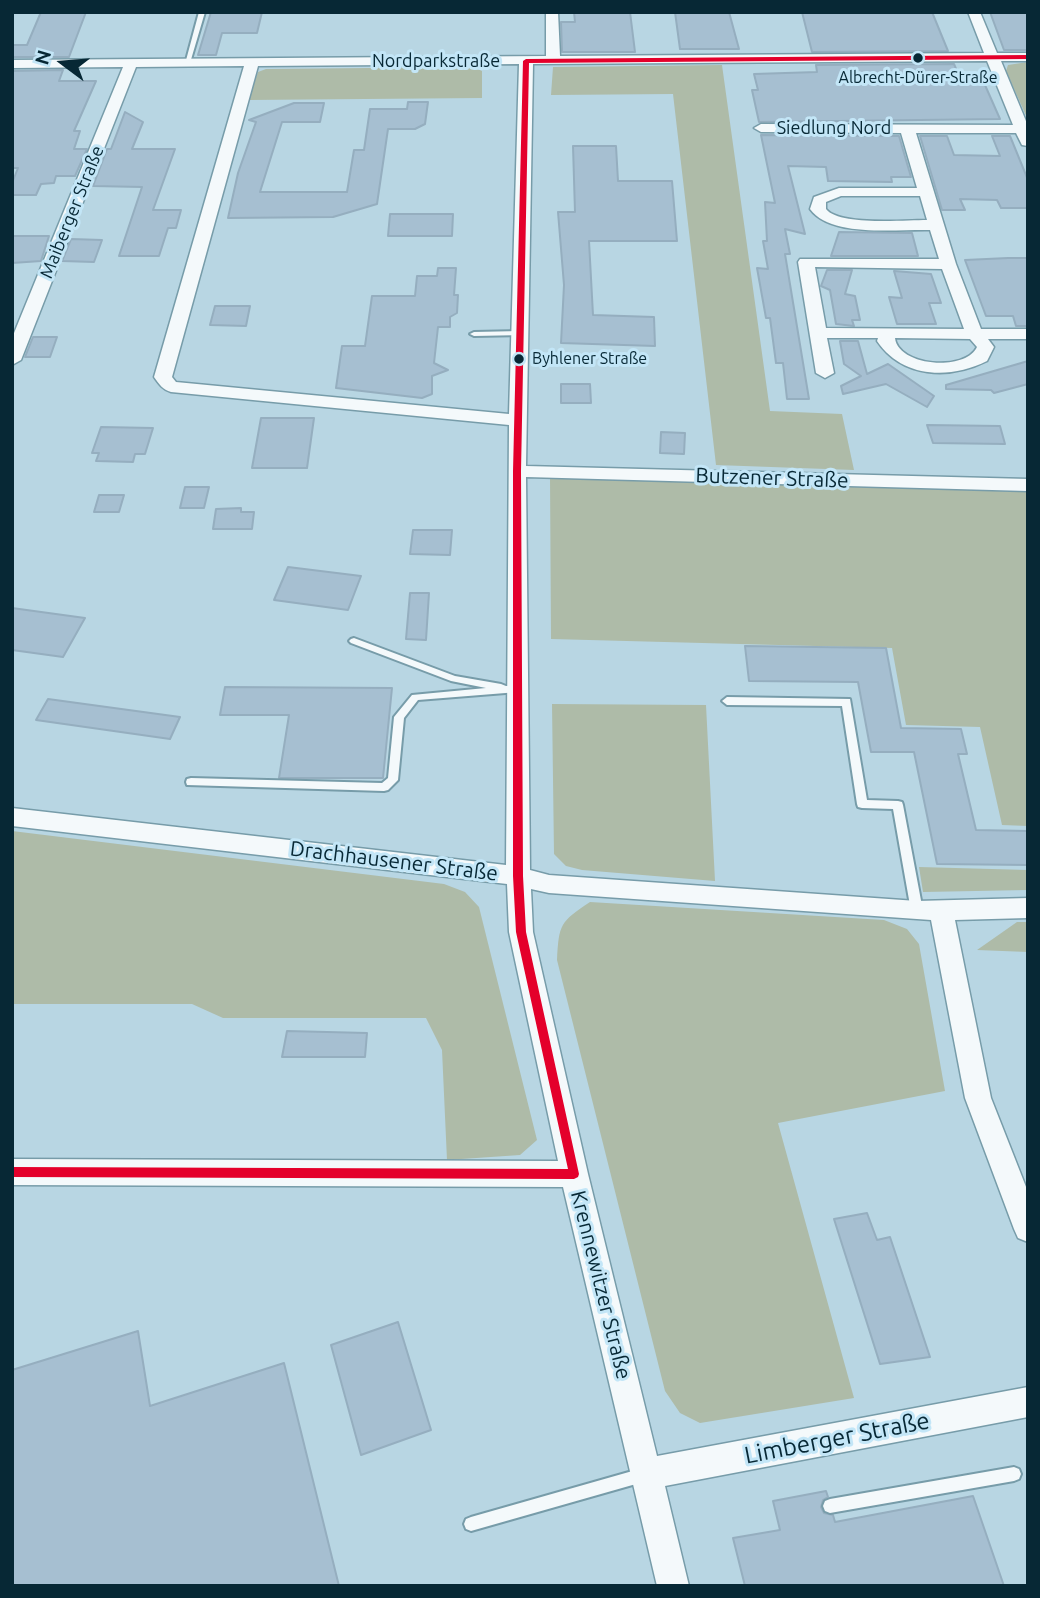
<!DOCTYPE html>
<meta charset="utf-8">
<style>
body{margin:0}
#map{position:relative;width:1040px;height:1598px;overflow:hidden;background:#b8d6e3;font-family:Ubuntu,sans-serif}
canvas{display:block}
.frame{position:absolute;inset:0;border:14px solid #072835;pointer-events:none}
.north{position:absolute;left:28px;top:28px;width:70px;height:70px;-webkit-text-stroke:5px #c3e6f7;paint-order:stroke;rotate:286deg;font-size:19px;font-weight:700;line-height:28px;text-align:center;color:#072835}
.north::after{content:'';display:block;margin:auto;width:24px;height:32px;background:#072835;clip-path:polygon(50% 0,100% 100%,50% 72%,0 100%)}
</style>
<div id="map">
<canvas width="1040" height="1598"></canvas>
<div class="frame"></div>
<div class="north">N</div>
</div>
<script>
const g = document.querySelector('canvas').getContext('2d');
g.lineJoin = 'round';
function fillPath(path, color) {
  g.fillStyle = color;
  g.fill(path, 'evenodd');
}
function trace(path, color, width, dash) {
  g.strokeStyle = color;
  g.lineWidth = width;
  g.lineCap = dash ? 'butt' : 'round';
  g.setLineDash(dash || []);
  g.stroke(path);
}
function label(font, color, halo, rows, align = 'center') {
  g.font = font + ' Ubuntu,sans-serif';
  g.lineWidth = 6;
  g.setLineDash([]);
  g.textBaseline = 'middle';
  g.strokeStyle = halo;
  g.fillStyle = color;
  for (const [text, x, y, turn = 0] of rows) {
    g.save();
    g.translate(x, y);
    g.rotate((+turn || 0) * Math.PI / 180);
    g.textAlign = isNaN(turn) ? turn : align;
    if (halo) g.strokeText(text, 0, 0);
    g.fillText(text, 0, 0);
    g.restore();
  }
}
fillPath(new Path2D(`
 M 1028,62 L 1028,120 L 1006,71 L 1008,65 Z
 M 722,65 L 770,411 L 842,414 L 854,470 L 716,465 L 673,94 L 551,95 L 553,67 Z
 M 473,67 L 482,71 L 482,98 L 248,100 L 258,72 L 266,69 Z
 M 550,476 L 1028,492 L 1028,826 L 1002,825 L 980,727 L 906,725 L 892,648 L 551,639 Z
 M 552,704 L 706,705 L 715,881 L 582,870 L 566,866 L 554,854 Z
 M 12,831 L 444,884 L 465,892 L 479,907 L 537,1140 L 520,1155 L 447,1160 L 442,1050 L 426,1018 L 223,1018 L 192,1004 L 12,1004 Z
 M 919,867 L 1028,870 L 1028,890 L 923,892 Z
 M 590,902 L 884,920 L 907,929 L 919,944 L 945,1091 L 778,1123 L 854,1398 L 700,1423 L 680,1413 L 665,1391 L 557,960 C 559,924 560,922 590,902 Z
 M 1017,922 L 1028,922 L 1028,952 L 977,950 Z`), '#aebba8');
const building = new Path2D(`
 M 41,12 L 86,12 L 69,57 L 12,57 L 12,45 L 27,45 Z
 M 211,12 L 262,12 L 257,33 L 222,33 L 216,55 L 198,55 Z
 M 574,12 L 630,12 L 635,52 L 562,52 L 561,22 L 575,22 Z
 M 675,12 L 729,12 L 739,49 L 680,49 Z
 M 802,12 L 932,12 L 948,51 L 812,52 Z
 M 990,12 L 1028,12 L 1028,50 L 1004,50 Z
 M 954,64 L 959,76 L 981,76 L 1000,119 L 759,122 L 752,90 L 758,90 L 754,74 L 817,72 L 816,65 Z
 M 63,70 L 59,81 L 96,81 L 74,131 L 80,131 L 74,149 L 87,149 L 75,176 L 56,176 L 54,183 L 41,184 L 36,195 L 12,195 L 12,183 L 18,168 L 12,168 L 12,71 Z
 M 408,102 L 428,102 L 425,124 L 415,129 L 388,129 L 377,204 L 333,217 L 228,218 L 238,173 L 256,122 L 249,120 L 294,103 L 324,103 L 320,122 L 282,122 L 260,192 L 347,192 L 354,150 L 364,150 L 370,109 L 407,109 Z
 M 125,112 L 143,122 L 132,149 L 175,149 L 153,210 L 181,210 L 176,228 L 168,228 L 159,256 L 119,256 L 142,187 L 93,186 L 107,149 L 111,149 Z
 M 761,135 L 899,136 L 911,177 L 891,177 L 892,182 L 828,181 L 826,167 L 788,166 L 805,234 L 785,229 L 790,254 L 785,254 L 809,399 L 787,399 L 783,363 L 776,363 L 770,318 L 766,318 L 757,268 L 768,269 L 763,241 L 767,241 L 765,202 L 775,203 Z
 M 920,136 L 947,136 L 954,155 L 1000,156 L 992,136 L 1010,136 L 1028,180 L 1028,208 L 1001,208 L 997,200 L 960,199 L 965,210 L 942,210 Z
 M 573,146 L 616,146 L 618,181 L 672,181 L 677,241 L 589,241 L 593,315 L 654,317 L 655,346 L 561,343 L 564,285 L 558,212 L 575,212 Z
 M 390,214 L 453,214 L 452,236 L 388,236 Z
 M 839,232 L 912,233 L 918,256 L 831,256 Z
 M 12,236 L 49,236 L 41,261 L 12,263 Z
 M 71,239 L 102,240 L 94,262 L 62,261 Z
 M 1008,258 L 1028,258 L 1028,326 L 1016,326 L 1013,316 L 986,316 L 965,260 Z
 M 438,268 L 456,268 L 454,295 L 458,295 L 457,313 L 450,317 L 450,327 L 438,327 L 434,363 L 448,370 L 432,376 L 432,394 L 422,398 L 336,388 L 342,346 L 365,346 L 372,296 L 415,296 L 417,276 L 437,276 Z
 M 827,270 L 852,270 L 845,294 L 855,296 L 860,320 L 852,320 L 854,326 L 836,324 L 830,290 L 821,286 Z
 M 894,271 L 931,274 L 941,303 L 929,303 L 936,324 L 897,324 L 889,297 L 902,298 Z
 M 215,306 L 250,306 L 246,326 L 210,325 Z
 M 33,337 L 57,337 L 50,357 L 25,357 Z
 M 840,341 L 858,341 L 867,374 L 888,364 L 934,396 L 927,407 L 886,384 L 843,394 L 841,386 L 861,376 L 844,364 Z
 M 1028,361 L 1028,384 L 994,393 L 991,390 L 946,389 L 946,385 Z
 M 561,384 L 590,384 L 591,403 L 561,403 Z
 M 261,418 L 314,418 L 307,468 L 252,468 Z
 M 927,425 L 1000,426 L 1005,444 L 933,443 Z
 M 101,427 L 153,428 L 145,454 L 135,454 L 133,462 L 96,461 L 99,453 L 92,453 Z
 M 661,432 L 685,433 L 684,454 L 660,453 Z
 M 185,487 L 209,487 L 204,508 L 180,508 Z
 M 99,495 L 124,495 L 119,512 L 94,512 Z
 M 241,508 L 241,512 L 254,512 L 252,529 L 213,529 L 216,509 Z
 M 413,530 L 452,530 L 450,555 L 410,554 Z
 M 288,567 L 361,576 L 348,610 L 274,600 Z
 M 410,593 L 429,593 L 426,640 L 406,639 Z
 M 12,608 L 85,618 L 63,657 L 12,650 Z
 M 745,646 L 886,648 L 901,728 L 961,729 L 967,754 L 958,754 L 976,830 L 1028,831 L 1028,865 L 937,864 L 914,752 L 871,752 L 858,682 L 749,681 Z
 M 225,687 L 392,688 L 383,778 L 279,778 L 289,715 L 220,715 Z
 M 48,699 L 180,717 L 170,739 L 36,720 Z
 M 287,1031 L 367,1033 L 365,1057 L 282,1057 Z
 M 867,1213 L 877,1240 L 890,1237 L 930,1357 L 880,1364 L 834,1219 Z
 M 398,1322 L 431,1430 L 361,1455 L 331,1345 Z
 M 138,1331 L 150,1406 L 284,1363 L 339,1586 L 12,1586 L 12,1370 Z
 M 826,1491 L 828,1497 L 823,1500 L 821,1507 L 824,1513 L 833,1515 L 835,1522 L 973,1496 L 1004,1586 L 745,1586 L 733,1538 L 780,1530 L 773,1501 Z`);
fillPath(building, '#a6bfd1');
trace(building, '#95aebf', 2);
const lane = new Path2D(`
 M 199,12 L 205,12 L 190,63 L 185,64 Z
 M 521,331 L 524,331 L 524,335 L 474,336 L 470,334 L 474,332 Z
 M 354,638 L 455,676 L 501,684 L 506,686 L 518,686 L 523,689 L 518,692 L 418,700 L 404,718 L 398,780 L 388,790 L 384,791 L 187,785 L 186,782 L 187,779 L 191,778 L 382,783 L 388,778 L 394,717 L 412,695 L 486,688 L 451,681 L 351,643 L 349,641 L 351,639 Z
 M 727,697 L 850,699 L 867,800 L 898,801 L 902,802 L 903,805 L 923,911 L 921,914 L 913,914 L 911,911 L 893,809 L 862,808 L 858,807 L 857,804 L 842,706 L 727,705 L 722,701 Z
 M 1014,1467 L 1019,1469 L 1021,1474 L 1019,1479 L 1014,1481 L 830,1513 L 825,1511 L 823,1506 L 825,1501 L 830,1499 Z
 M 643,1468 L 648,1470 L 650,1475 L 648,1480 L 643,1482 L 471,1531 L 466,1529 L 464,1524 L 466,1519 L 471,1517 Z`);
const street = new Path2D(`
 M 546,12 L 558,12 L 560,56 L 984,53 L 968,12 L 980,12 L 997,53 L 1028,53 L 1028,61 L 1001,61 L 1028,126 L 1028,146 L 1022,145 L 1016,133 L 916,133 L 956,264 L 981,329 L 1028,329 L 1028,339 L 988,339 L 994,347 L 987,361 C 949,380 902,378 877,341 L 878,338 L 827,338 L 834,373 L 825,378 L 816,373 L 798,262 L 800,259 L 939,259 L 930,230 C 897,229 831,238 810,209 L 814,197 L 839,188 L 917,188 L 901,133 L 761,132 L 754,128 L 761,124 L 1013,125 L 987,61 L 533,64 L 526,466 L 1028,479 L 1028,491 L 526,477 L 530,870 L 549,875 L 917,901 L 1028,898 L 1028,918 L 955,920 L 991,1098 L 1028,1192 L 1028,1242 L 1018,1238 L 1014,1229 L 965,1098 L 931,920 L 549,893 L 531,889 L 533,932 L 588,1174 L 657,1456 L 1028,1387 L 1028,1417 L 665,1486 L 689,1586 L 657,1586 L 563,1187 L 12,1185 L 12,1159 L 558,1161 L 509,932 L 507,884 L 12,826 L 12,808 L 506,865 L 509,425 L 171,392 C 163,390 159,384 154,377 L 244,66 L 136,67 L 21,360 L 12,365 L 12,338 L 123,67 L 12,68 L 12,60 L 546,56 ZM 519,64 L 509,414 L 176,382 L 172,377 L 258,66 ZM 841,196 L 920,196 L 927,220 C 905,220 839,226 826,209 L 826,202 ZM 815,267 L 942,269 L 964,329 L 826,328 ZM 895,338 L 970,339 L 977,347 C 965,372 898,366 895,338 Z`);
trace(lane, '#779ca9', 4);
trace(street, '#779ca9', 3);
fillPath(lane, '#f4f9fb');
fillPath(street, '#f4f9fb');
fillPath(new Path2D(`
 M 1028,55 L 1028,59 L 529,63 L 521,471 L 523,876 L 526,932 L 579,1174 L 578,1177 L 574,1179 L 12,1177 L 12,1167 L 568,1169 L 516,932 L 513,876 L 513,471 L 523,61 L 526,59 Z`), '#e4002b');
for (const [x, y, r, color] of [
 [918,58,6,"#072835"],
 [519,359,6,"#072835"]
]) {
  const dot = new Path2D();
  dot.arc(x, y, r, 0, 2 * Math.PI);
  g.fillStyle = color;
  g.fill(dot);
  trace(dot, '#c3e6f7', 2.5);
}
label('16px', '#072835', '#c3e6f7', [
 ["Albrecht-Dürer-Straße",918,78],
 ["Byhlener Straße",532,359,"left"]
]);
label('18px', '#072835', '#c3e6f7', [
 ["Nordparkstraße",436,61],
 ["Siedlung Nord",834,128],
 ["Maiberger Straße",72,212,-68]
]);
label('21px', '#072835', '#c3e6f7', [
 ["Butzener Straße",772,478,2],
 ["Drachhausener Straße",394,861,7],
 ["Krennewitzer Straße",601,1285,76]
]);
label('24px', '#072835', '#c3e6f7', [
 ["Limberger Straße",837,1438,-11]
]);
</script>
